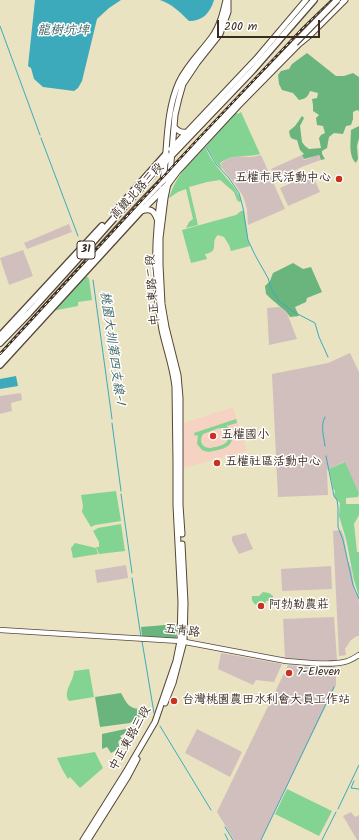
<!DOCTYPE html>
<meta charset="utf-8">
<style>
body{margin:0}
#map{position:relative;width:359px;height:840px;overflow:hidden;background:#e9e3c2;font-family:Kalam,sans-serif}
canvas{display:block}
.scale{position:absolute;left:217px;top:20px;width:103px;height:18px;box-sizing:border-box;border:2px solid #3b2a1e;border-top:0;padding-left:5px;font-size:12px;line-height:14px;white-space:nowrap;color:#3b2a1e;-webkit-text-stroke:3px #fff;paint-order:stroke}
</style>
<div id="map">
<canvas width="359" height="840"></canvas>
<div class="scale">200 m</div>
</div>
<script>
const g = document.querySelector('canvas').getContext('2d');
g.lineJoin = 'round';
function fillPath(path, color) {
  g.fillStyle = color;
  g.fill(path, 'evenodd');
}
function trace(path, color, width, dash) {
  g.strokeStyle = color;
  g.lineWidth = width;
  g.lineCap = dash ? 'butt' : 'round';
  g.setLineDash(dash || []);
  g.stroke(path);
}
function label(font, color, halo, rows, align = 'center') {
  g.font = font + ' Kalam,"LXGW WenKai TC",sans-serif';
  g.lineWidth = 3;
  g.setLineDash([]);
  g.textBaseline = 'middle';
  g.strokeStyle = halo;
  g.fillStyle = color;
  for (const [text, x, y, turn = 0] of rows) {
    g.save();
    g.translate(x, y);
    g.rotate((+turn || 0) * Math.PI / 180);
    g.textAlign = isNaN(turn) ? turn : align;
    if (halo) g.strokeText(text, 0, 0);
    g.fillText(text, 0, 0);
    g.restore();
  }
}
fillPath(new Path2D(`
 M 233,407 L 247,451 L 183,468 L 184,423 Z`), '#f6d2c3');
fillPath(new Path2D(`
 M 261,155 L 285,209 L 248,225 L 247,209 L 243,196 L 235,184 L 222,168 L 221,163 L 227,159 L 237,156 L 251,157 Z
 M 302,155 L 304,160 L 318,155 L 321,160 L 304,166 L 276,179 L 271,169 Z
 M 312,174 L 320,192 L 288,206 L 280,188 Z
 M 69,224 L 72,232 L 27,249 L 24,243 Z
 M 23,250 L 33,276 L 9,285 L 0,258 Z
 M 280,307 L 287,313 L 297,339 L 269,345 L 267,308 Z
 M 350,353 L 359,372 L 359,493 L 344,462 L 327,470 L 328,495 L 278,497 L 272,374 L 328,363 Z
 M 21,393 L 22,400 L 11,403 L 12,411 L 0,414 L 0,396 Z
 M 341,530 L 344,537 L 348,562 L 349,562 L 350,567 L 351,567 L 355,592 L 358,594 L 359,604 L 359,636 L 357,636 L 351,640 L 345,649 L 346,655 L 339,656 L 333,531 Z
 M 246,533 L 253,549 L 239,554 L 232,541 L 232,537 L 233,536 Z
 M 126,565 L 128,578 L 97,583 L 95,570 Z
 M 331,566 L 332,589 L 282,591 L 281,569 Z
 M 334,617 L 337,660 L 308,660 L 285,658 L 283,619 Z
 M 221,653 L 282,664 L 274,682 L 256,680 L 253,685 L 218,669 Z
 M 288,665 L 318,668 L 336,667 L 336,685 L 261,840 L 234,840 L 217,812 Z
 M 197,729 L 242,752 L 230,777 L 185,753 Z
 M 351,812 L 355,817 L 359,815 L 359,840 L 357,840 L 343,816 Z`), '#d1bfbd');
fillPath(new Path2D(`
 M 236,112 L 238,114 L 241,112 L 260,154 C 244,158 234,153 220,163 L 222,169 L 217,164 L 206,146 Z
 M 205,147 C 208,153 211,159 215,164 C 224,177 236,185 241,201 L 239,202 L 237,200 L 234,192 L 220,180 L 207,182 L 189,187 L 198,225 L 186,228 L 189,222 L 193,219 L 186,189 L 178,192 L 169,198 C 176,175 189,164 205,147 Z
 M 241,211 L 244,211 L 248,240 L 250,246 L 231,251 L 229,245 L 224,237 L 218,235 C 209,243 221,251 205,254 L 207,259 L 191,263 L 182,230 L 236,215 Z
 M 85,276 L 88,277 L 89,279 L 92,300 L 78,302 L 78,306 L 52,311 Z
 M 236,419 L 237,423 L 226,426 C 230,429 232,432 232,438 C 232,449 217,450 208,452 L 202,450 L 197,444 L 198,435 L 195,436 L 194,433 ZM 219,428 L 225,429 L 229,434 C 229,446 219,446 210,448 C 201,447 199,441 203,434 Z
 M 345,462 L 359,493 L 358,497 L 346,498 L 346,504 L 359,504 L 359,515 L 354,524 L 357,552 L 359,552 L 359,597 L 354,580 L 346,539 L 339,516 L 340,503 L 334,497 L 335,491 L 333,488 L 329,469 Z
 M 116,491 L 121,521 L 95,525 L 91,527 L 82,512 L 83,506 L 81,495 Z
 M 121,524 L 125,551 L 99,554 L 96,547 L 99,547 L 99,542 L 93,531 L 98,528 Z
 M 75,543 L 96,548 L 98,554 L 73,558 L 71,548 Z
 M 263,592 L 269,593 L 273,596 L 273,600 L 266,601 L 265,604 L 258,606 C 253,603 251,601 252,596 L 259,596 Z
 M 89,669 L 94,697 L 69,701 C 62,692 74,681 74,671 Z
 M 95,752 L 103,768 L 80,788 L 70,777 L 68,779 L 62,769 L 57,758 Z
 M 287,789 L 332,811 L 319,836 L 275,814 Z`), '#83d393');
fillPath(new Path2D(`
 M 307,53 L 336,76 L 344,76 L 353,73 L 359,77 L 359,111 L 357,110 L 353,112 L 353,119 L 351,125 L 346,126 L 343,134 L 334,133 L 329,137 L 327,148 L 322,151 L 322,154 L 325,159 L 321,160 L 319,155 L 304,159 L 302,155 L 304,154 L 300,150 L 297,140 C 290,139 290,137 289,131 L 295,126 L 302,116 L 304,118 L 300,126 L 302,142 L 305,146 L 309,149 L 321,148 L 319,138 L 321,135 L 325,133 L 323,126 L 317,125 L 316,118 L 319,115 L 313,111 L 313,105 L 312,99 L 317,98 L 318,93 L 310,91 C 308,97 305,99 299,100 L 293,93 L 282,90 L 279,84 L 278,75 L 281,71 L 289,69 L 292,64 Z
 M 359,126 L 359,138 L 357,146 L 358,159 L 356,163 C 348,156 351,140 351,130 Z
 M 293,263 L 303,269 L 311,267 L 322,292 L 307,298 L 306,302 L 295,307 L 299,316 L 290,317 C 287,311 281,308 276,303 C 272,300 269,297 266,294 L 265,286 L 270,281 L 273,273 Z
 M 177,624 L 176,639 L 142,636 L 141,627 Z
 M 121,693 C 127,704 129,709 142,709 L 142,715 L 130,723 L 100,727 L 95,697 Z
 M 130,728 L 128,732 L 120,736 L 122,739 L 118,742 L 120,748 L 111,753 L 107,747 L 102,749 L 102,734 Z`), '#6ab57d');
fillPath(new Path2D(`
 M 35,0 L 121,0 L 109,8 L 97,19 L 82,81 L 78,88 L 74,91 L 43,87 L 34,79 L 31,68 L 28,66 Z
 M 160,0 L 214,0 C 210,13 203,21 189,21 C 180,12 172,4 160,0 Z
 M 16,376 L 18,386 L 0,389 L 0,379 Z`), '#3caabb');
trace(new Path2D(`
 M 0,26 L 40,135
 M 41,138 L 78,236
 M 206,147 L 216,164 L 229,178 L 239,193 L 243,208 L 248,240 L 255,255 L 268,278 L 271,288 L 279,301 L 292,311 L 315,323 L 319,337 L 328,357
 M 93,280 L 112,419
 M 112,423 L 121,491
 M 325,446 C 324,437 320,425 325,417
 M 326,456 L 334,496 L 337,500 L 338,507 L 338,527 L 343,540 L 353,585 L 359,599
 M 121,494 L 132,573
 M 132,578 L 141,637
 M 142,641 L 154,713
 M 160,726 L 211,810
 M 354,781 L 351,788 L 359,789
 M 338,809 L 359,765
 M 225,827 L 233,840
 M 225,834 L 228,840
 M 261,840 L 334,687
 M 322,840 L 336,812`), '#3caabb', 1);
const tertiary = new Path2D(`
 M 0,630 L 180,641 L 286,661 C 304,662 327,666 344,662 C 350,661 354,658 359,655`);
const secondary = new Path2D(`
 M 174,127 C 178,131 181,133 187,132
 M 171,149 L 256,59 L 306,0
 M 163,181 C 168,148 165,113 179,82 C 187,65 201,52 212,37 C 220,26 223,13 226,0
 M 169,183 L 178,171 L 239,105 L 299,44 L 310,35 L 345,0
 M 141,211 C 150,208 154,210 157,219
 M 182,534 L 180,505 L 180,398 L 178,375 L 166,327 L 162,304 L 160,265 L 160,238 L 165,198 L 170,174 L 175,115 L 179,98 L 183,84 L 197,63 L 220,34 L 228,12 L 228,0
 M 165,703 L 173,683 L 184,641 L 185,603 L 182,544
 M 83,840 L 127,770 L 155,722 L 176,661 L 180,641 L 181,602 L 176,505 L 176,461 L 175,387 C 173,367 166,349 162,330 C 153,285 154,234 162,189
 M 88,840 L 127,778 L 137,759`);
const primary = new Path2D(`
 M 120,206 L 166,154
 M 0,336 L 102,226
 M 0,343 L 29,313 L 86,250 L 147,181 L 253,70 L 314,0
 M 0,358 L 143,201 L 295,43
 M 0,365 L 140,212 L 168,184`);
trace(tertiary, '#554637', 6);
trace(secondary, '#554637', 7);
trace(primary, '#554637', 8);
trace(tertiary, '#fff', 4.5);
trace(secondary, '#fff', 5);
trace(primary, '#fff', 5.5);
const rail = new Path2D(`
 M 0,354 L 198,139 L 301,30 L 332,0`);
trace(rail, '#3b2a1e', 2.5);
trace(rail, '#fff', 1, [3]);
const primaryBridge = new Path2D(`
 M 295,43 L 337,0`);
trace(primaryBridge, '#554637', 8, []);
trace(primaryBridge, '#fff', 5.5);
for (const [x, y, r, color] of [
 [339,179,4,"#c8321e"],
 [213,436,4,"#c8321e"],
 [217,463,4,"#c8321e"],
 [261,606,4,"#c8321e"],
 [289,673,4,"#c8321e"],
 [174,701,4,"#c8321e"]
]) {
  const dot = new Path2D();
  dot.arc(x, y, r, 0, 2 * Math.PI);
  g.fillStyle = color;
  g.fill(dot);
  trace(dot, '#fff', 1.5);
}
for (const [x, y, w] of [
 [86,250,18]
]) {
  const box = new Path2D();
  box.roundRect(x - w / 2, y - 9, w, 18, 3);
  g.fillStyle = '#fff';
  g.fill(box);
  trace(box, '#3b2a1e', 1);
}
label('bold 11px', '#3b2a1e', null, [
 ["31",86,250]
]);
label('12px', '#3b2a1e', '#fff', [
 ["五權市民活動中心",331,179,"right"],
 ["五權國小",221,436],
 ["五權社區活動中心",225,463],
 ["阿勃勒農莊",269,606],
 ["7-Eleven",297,673],
 ["台灣桃園農田水利會大員工作站",182,701]
], 'left');
label('12px', '#3b2a1e', '#fff', [
 ["高鐵北路三段",138,192,-47],
 ["中正東路二段",154,290,-94],
 ["五青路",182,632,7],
 ["中正東路三段",131,739,-61]
]);
label('italic 13px', '#3b6465', '#fff', [
 ["龍樹坑埤",63,32],
 ["桃園大圳第四支線-1",111,348,82]
]);
</script>
